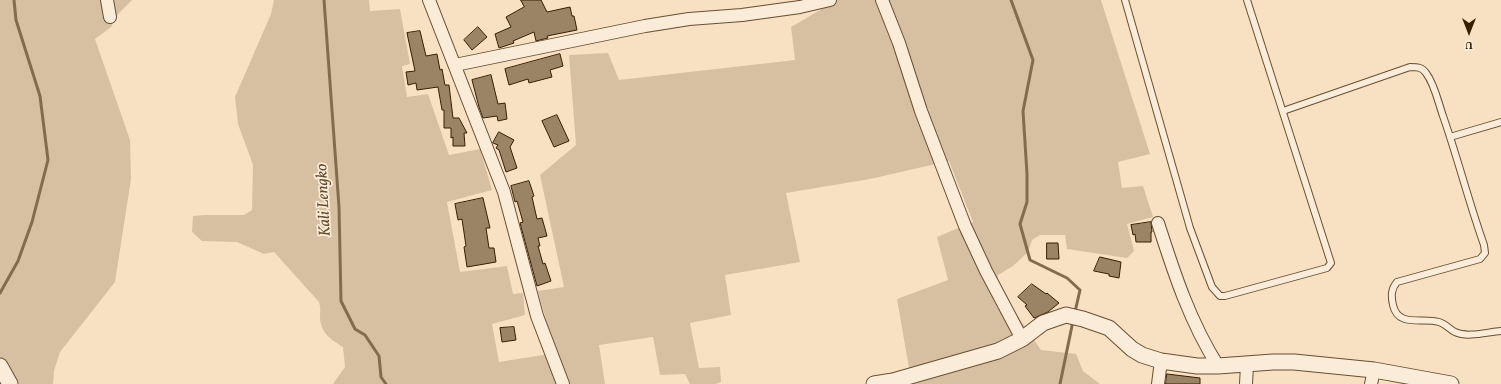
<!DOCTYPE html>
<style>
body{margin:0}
#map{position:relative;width:1501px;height:384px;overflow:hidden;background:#f8e1c3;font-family:Vollkorn,serif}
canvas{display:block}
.north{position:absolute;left:1449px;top:12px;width:40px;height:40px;-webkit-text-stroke:3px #faecd8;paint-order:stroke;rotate:180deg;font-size:11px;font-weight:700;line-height:16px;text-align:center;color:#371e00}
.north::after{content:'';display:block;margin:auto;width:14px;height:18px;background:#371e00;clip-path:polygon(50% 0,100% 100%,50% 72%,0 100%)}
</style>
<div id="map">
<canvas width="1501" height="384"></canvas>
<div class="north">U</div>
</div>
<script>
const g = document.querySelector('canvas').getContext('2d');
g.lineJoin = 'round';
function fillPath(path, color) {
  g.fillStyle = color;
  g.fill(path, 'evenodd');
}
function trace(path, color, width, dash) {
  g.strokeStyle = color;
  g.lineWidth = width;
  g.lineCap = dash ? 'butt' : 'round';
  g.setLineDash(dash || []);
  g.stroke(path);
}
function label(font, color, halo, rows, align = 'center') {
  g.font = font + ' Vollkorn,serif';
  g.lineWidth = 3.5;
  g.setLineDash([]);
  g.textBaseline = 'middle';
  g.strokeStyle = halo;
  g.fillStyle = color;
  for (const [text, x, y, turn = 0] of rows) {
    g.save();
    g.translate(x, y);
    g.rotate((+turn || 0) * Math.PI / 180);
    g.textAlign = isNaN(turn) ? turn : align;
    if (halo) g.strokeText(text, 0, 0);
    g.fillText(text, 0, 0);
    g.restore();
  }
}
fillPath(new Path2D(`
 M 0,0 L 132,0 L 118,14 L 111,27 L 95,39 L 130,140 L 131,179 L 115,282 L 60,352 L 54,371 L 53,384 L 0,384 Z
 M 274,0 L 369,0 L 370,11 L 400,9 L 410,64 L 402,66 L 407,97 L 428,94 L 449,155 L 480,149 L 492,190 L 447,202 L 460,272 L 507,266 L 513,294 L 523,293 L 525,315 L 492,324 L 499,362 L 555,353 L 538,291 L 564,287 L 540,175 L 576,145 L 569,55 L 608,53 L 619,80 L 795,60 L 791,27 L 837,0 L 1101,0 L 1150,154 L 1118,162 L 1122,188 L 1143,186 L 1153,217 L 1127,224 L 1134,251 L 1127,258 L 1067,249 L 1065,235 L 1040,235 L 1032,240 L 1028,252 L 1013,266 L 998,275 L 993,299 L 1004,319 L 1017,315 L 1041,350 L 1076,354 L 1083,371 L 1100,384 L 907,384 L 913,380 L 909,368 L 897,299 L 948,280 L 937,237 L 973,222 L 949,161 L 870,179 L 786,193 L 800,262 L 725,275 L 731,315 L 690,323 L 699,368 L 720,367 L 721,382 L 715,384 L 690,384 L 685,374 L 660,375 L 653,337 L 599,345 L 605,384 L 333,384 L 345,367 L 343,347 C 332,340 321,334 320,318 C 320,312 321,308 319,302 L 274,252 L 264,254 L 237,242 L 202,241 L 192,232 L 193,216 L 204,215 L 244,215 L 252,210 L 253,165 L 238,124 L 235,97 L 271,14 Z`), '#d7c0a2');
trace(new Path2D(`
 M 324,0 L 339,207 L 341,301 L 355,329 L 365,335 L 379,356 L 381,377 L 386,384
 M 1011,0 L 1033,60 L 1023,111 L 1027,174 L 1027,202 L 1020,224 L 1030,260 L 1067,278 L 1080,290 L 1075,312
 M 0,293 L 18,261 L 32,222 L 48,160 L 40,96 L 16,20 L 14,0
 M 1060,384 L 1073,321`), '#836b4d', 3);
const building = new Path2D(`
 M 521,0 L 541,0 L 547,12 L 570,7 L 572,16 L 574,16 L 577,30 L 547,36 L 548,38 L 536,41 L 534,32 L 513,41 L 514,43 L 499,48 L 495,34 L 511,27 L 506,17 L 524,7 Z
 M 478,27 L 487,37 L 472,50 L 464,40 Z
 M 420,31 L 426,56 L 437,54 L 440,70 L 442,69 L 445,85 L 449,85 L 453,118 L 459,118 L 467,133 L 464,133 L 465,146 L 453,146 L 453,137 L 451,138 L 451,128 L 444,128 L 444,110 L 442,110 L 438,87 L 417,90 L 416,83 L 408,85 L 406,72 L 415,71 L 407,33 Z
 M 560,54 L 563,66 L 550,70 L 552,77 L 529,83 L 528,79 L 509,85 L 505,69 Z
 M 491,75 L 498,104 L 505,103 L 507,119 L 498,121 L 497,116 L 483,118 L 479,107 L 472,80 Z
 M 557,115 L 569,141 L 554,147 L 542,121 Z
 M 499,132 L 514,140 L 510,147 L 517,168 L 506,172 L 499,150 L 496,148 L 498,145 L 493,143 Z
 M 529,181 L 534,196 L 532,197 L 537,219 L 542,218 L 547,236 L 538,238 L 540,246 L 538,246 L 543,264 L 545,263 L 551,281 L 537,286 L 520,223 L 523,222 L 517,201 L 515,202 L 511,186 Z
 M 483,198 L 490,228 L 486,228 L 489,248 L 494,248 L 496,262 L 467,267 L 464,247 L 466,246 L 462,219 L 458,220 L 455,204 Z
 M 1151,222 L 1152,232 L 1151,232 L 1151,242 L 1136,242 L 1135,234 L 1133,235 L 1131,225 Z
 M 1047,243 L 1058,243 L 1059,259 L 1047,259 Z
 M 1100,257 L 1121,262 L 1119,278 L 1109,276 L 1109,274 L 1094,271 Z
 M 1032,284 L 1046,294 L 1047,293 L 1059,303 L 1048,312 L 1034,318 L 1025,306 L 1027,305 L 1018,297 Z
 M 514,327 L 516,340 L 502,342 L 500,328 Z
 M 1167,374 L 1200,378 L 1200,384 L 1166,384 Z`);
fillPath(building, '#9b8365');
trace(building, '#371e00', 1);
const service = new Path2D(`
 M 1125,0 L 1190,228 L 1212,287 L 1220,296 L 1225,296 L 1327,268 L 1331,263 L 1247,0
 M 1283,111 L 1410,67 C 1417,67 1422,67 1426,73 C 1435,85 1438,102 1443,116 C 1458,159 1469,203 1484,245 L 1485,253 L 1480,259 L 1397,282 C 1391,289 1391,296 1393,305 C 1398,328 1422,317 1439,322 C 1446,324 1449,329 1455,332 C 1468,338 1487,332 1501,331
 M 1450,137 L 1501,122`);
const minor = new Path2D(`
 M 107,0 L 110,17
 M 429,0 L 504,192 L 537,316 L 563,384
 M 882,0 L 899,43 L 921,111 L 965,226 L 986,271 L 1022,339
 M 455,65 L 645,26 L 689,19 L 742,15 L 800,7 L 830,0
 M 1158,223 C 1174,273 1190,322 1218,366
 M 1158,384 L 1161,361
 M 1246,384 L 1247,365
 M 1371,384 L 1374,370`);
const tertiary = new Path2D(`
 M 0,366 L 10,384
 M 874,384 L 893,381 L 998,351 L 1022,339 L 1043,323 L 1066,315 L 1083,319 L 1109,328 L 1132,349 L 1142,355 L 1161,361 L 1197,366 L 1218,366 L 1273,362 L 1294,362 L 1374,370 L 1451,384`);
trace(service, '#674f31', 8);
trace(minor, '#674f31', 14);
trace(tertiary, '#674f31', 17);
trace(service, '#faecd8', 6);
trace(minor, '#faecd8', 12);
trace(tertiary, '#faecd8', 15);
label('italic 16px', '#634b2d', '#faecd8', [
 ["Kali Lengko",325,200,-93]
]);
</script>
